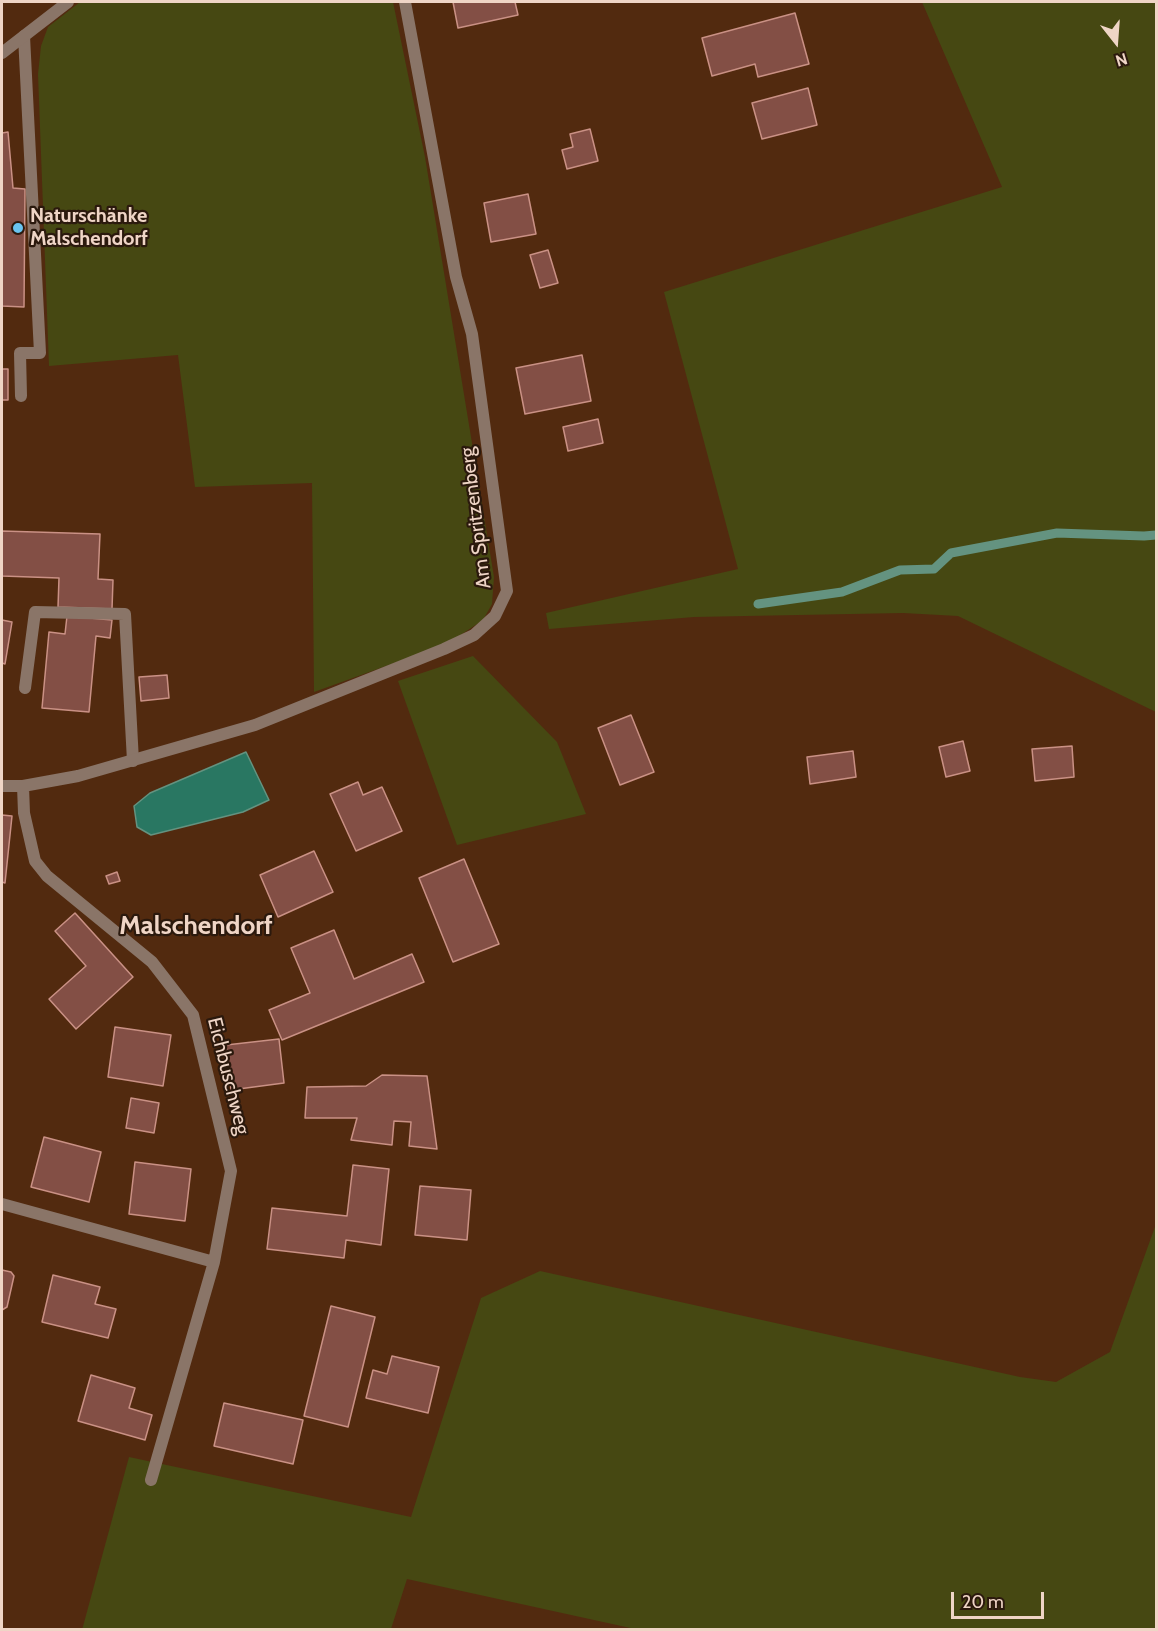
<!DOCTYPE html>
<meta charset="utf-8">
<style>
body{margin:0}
#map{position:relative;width:1158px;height:1631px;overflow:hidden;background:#522a0f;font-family:Cabin,sans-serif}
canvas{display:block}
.frame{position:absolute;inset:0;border:3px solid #efd5c6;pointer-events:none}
.north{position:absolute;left:1086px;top:12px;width:60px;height:60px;-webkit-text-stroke:4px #2b190d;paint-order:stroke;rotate:163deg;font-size:16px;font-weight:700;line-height:24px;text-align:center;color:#efd5c6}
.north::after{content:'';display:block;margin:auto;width:21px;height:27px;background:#efd5c6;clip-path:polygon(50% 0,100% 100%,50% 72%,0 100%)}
.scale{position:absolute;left:951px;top:1592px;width:93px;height:27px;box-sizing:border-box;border:3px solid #efd5c6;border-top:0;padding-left:8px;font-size:18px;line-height:21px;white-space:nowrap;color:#efd5c6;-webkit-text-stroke:4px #2b190d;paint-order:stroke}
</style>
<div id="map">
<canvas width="1158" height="1631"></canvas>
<div class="frame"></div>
<div class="north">N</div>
<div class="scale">20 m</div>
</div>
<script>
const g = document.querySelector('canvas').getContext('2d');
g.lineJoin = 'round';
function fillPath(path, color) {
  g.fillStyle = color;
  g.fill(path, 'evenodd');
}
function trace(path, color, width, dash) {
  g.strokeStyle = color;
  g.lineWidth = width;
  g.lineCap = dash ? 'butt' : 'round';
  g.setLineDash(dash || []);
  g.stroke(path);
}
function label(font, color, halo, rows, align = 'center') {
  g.font = font + ' Cabin,sans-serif';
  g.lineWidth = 4.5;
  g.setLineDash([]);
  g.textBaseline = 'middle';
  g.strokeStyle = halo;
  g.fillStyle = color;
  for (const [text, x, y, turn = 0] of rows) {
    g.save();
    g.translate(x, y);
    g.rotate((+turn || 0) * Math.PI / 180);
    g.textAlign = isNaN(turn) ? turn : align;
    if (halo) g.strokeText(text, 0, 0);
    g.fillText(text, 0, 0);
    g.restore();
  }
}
fillPath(new Path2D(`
 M 80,2 L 393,2 L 425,157 L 494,577 L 492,604 L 483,620 L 447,644 L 314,692 L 312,483 L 195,487 L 178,355 L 49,366 L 38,74 L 41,46 L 48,27 Z
 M 922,2 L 1156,2 L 1156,712 L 958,616 L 903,613 L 694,617 L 549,629 L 546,613 L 738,569 L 664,292 L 1002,187 Z
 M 473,656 L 557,742 L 586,814 L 457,845 L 398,681 Z
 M 1156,1224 L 1156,1629 L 635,1629 L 407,1579 L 391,1629 L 82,1630 L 129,1457 L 411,1517 L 481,1298 L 540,1271 L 1020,1377 L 1056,1382 L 1110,1352 Z`), '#464812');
const water = new Path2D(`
 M 246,752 L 269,800 L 243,812 L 151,835 L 137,827 L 134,806 L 150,793 Z`);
fillPath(water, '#297762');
trace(water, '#649380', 1.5);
trace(new Path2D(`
 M 758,604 L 842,592 L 900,570 L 934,569 L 951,553 L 1057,533 L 1144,536 L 1156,535`), '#649380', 9);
const building = new Path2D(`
 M 453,2 L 515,2 L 518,15 L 458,28 Z
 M 795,13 L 809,64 L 758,77 L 755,64 L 712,76 L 702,38 Z
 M 808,88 L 817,125 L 762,139 L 752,103 Z
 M 590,129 L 598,161 L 567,169 L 562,150 L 573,147 L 570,134 Z
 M 8,132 L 13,188 L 25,189 L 24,307 L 2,306 L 2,133 Z
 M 528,194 L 536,234 L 491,242 L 484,203 Z
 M 548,250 L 558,283 L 540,288 L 530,255 Z
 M 582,355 L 591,401 L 525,414 L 516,368 Z
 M 2,369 L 8,369 L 8,400 L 2,400 Z
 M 598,419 L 603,443 L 568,451 L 563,427 Z
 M 2,531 L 100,534 L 98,579 L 113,580 L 112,609 L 58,607 L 59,578 L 2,576 Z
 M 67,616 L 112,620 L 110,638 L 96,636 L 89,712 L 42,708 L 49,632 L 65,634 Z
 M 2,620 L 12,622 L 5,664 L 2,663 Z
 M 167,675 L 169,698 L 141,701 L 139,677 Z
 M 631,715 L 654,772 L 620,785 L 598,728 Z
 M 963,741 L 970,771 L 946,777 L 939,747 Z
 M 1072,746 L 1074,777 L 1035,781 L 1032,749 Z
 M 853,751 L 856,777 L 810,784 L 807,757 Z
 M 358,782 L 363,795 L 382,787 L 402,831 L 356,851 L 330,794 Z
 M 2,815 L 12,816 L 5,883 L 2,882 Z
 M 314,851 L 333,892 L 278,917 L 260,875 Z
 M 464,859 L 499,944 L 453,962 L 419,878 Z
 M 117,872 L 120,881 L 109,884 L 106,876 Z
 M 75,913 L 133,977 L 76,1029 L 49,999 L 86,966 L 55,931 Z
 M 334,930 L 354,979 L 412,954 L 424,982 L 282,1040 L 269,1010 L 310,993 L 291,948 Z
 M 115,1027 L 171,1035 L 163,1086 L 108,1077 Z
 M 279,1039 L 284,1083 L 231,1090 L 226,1045 Z
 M 382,1075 L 427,1076 L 437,1149 L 409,1146 L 411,1122 L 394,1121 L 392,1145 L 351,1140 L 357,1118 L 305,1118 L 307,1087 L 366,1086 Z
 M 131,1098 L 159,1103 L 154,1133 L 126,1128 Z
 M 44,1137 L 101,1152 L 89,1202 L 31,1187 Z
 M 135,1162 L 191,1169 L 185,1221 L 129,1214 Z
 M 353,1165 L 389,1169 L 381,1245 L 346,1240 L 344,1258 L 267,1249 L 272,1208 L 347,1216 Z
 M 420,1186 L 471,1190 L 467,1240 L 415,1235 Z
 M 2,1270 L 11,1272 L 14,1276 L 7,1307 L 2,1310 Z
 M 53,1275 L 100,1287 L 95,1304 L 116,1309 L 108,1338 L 42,1322 Z
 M 331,1306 L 375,1317 L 348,1427 L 304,1416 Z
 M 392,1356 L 439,1367 L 428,1413 L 366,1398 L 373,1370 L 387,1374 Z
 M 91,1375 L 135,1388 L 129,1408 L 152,1415 L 145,1440 L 78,1421 Z
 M 224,1403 L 303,1420 L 293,1464 L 214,1446 Z`);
fillPath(building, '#834f45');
trace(building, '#ca9185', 1.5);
trace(new Path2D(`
 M 21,396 L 20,353 L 40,353 L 24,36
 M 25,688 L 35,612 L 125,614 L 133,761`), '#8a7568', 12);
trace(new Path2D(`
 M 2,53 L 68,2
 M 2,786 L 23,786 L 78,776 L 255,725 L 444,649 L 474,635 L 495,616 L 507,591 L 472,334 L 456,277 L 405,2
 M 23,786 L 24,813 L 35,861 L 47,876 L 152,962 L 193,1015 L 231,1171 L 214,1262 L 151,1480
 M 2,1204 L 214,1262`), '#8a7568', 12);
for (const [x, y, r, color] of [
 [18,228,6,"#69c4f0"]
]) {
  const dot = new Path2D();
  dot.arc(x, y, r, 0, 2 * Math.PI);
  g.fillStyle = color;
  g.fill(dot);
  trace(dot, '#2b190d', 2);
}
label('bold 20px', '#efd5c6', '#2b190d', [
 ["Naturschänke",30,216],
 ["Malschendorf",30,239]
], 'left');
label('20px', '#efd5c6', '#2b190d', [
 ["Am Spritzenberg",476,518,-97],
 ["Eichbuschweg",228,1076,76]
]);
label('bold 26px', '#efd5c6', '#2b190d', [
 ["Malschendorf",196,926]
]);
</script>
